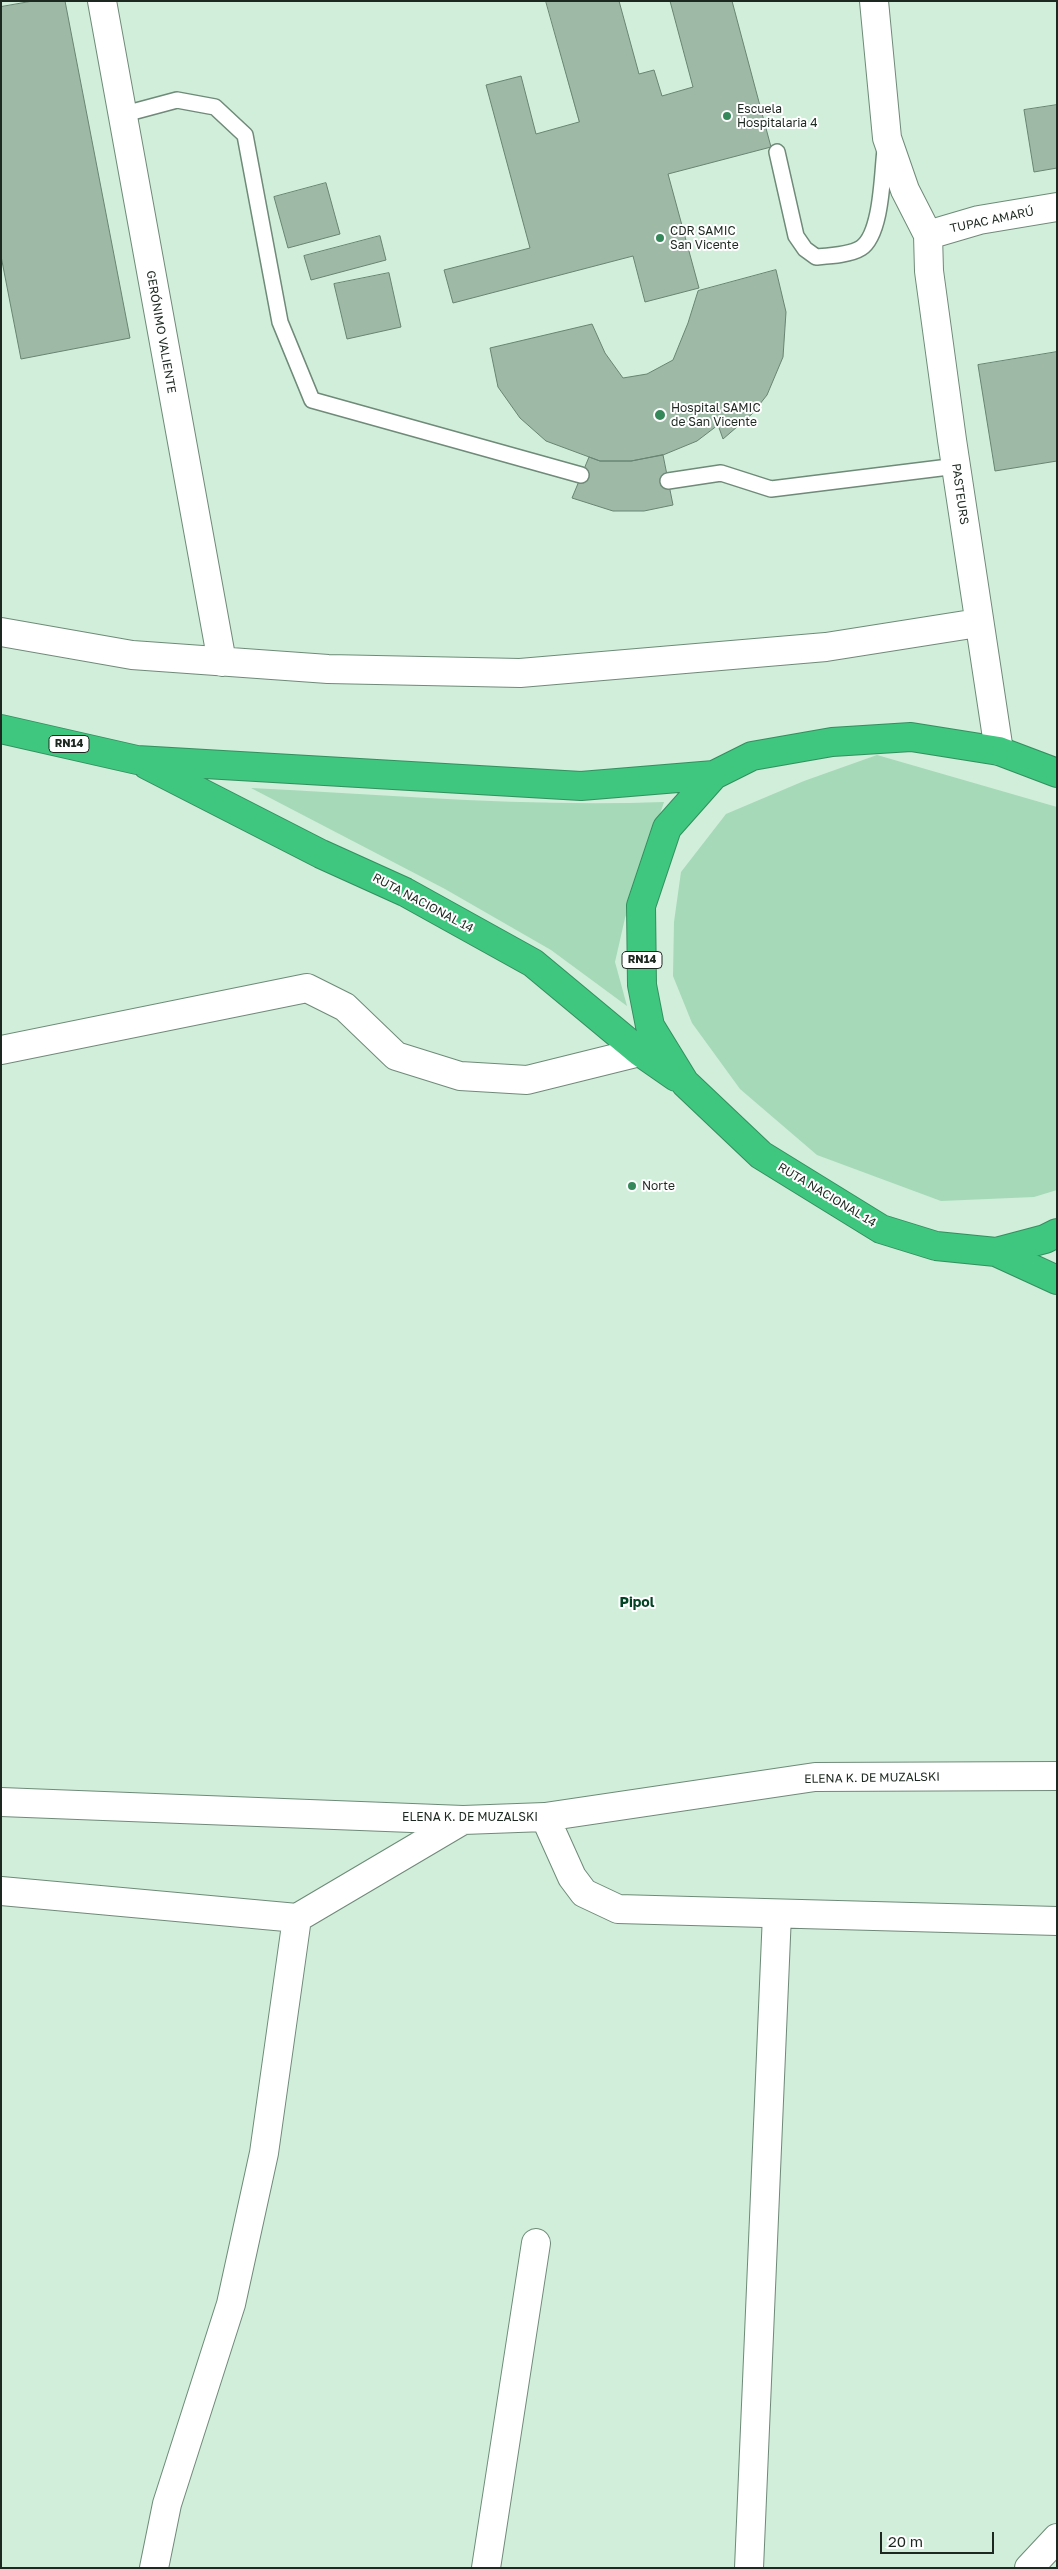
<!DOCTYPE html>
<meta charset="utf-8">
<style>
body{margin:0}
#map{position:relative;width:1058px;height:2569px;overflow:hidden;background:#d0eeda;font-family:"Golos Text",sans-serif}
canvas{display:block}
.frame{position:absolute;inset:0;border:2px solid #1d2820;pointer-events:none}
.scale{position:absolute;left:880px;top:2532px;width:114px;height:22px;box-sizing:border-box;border:2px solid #1d2820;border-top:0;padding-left:6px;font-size:15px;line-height:18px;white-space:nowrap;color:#1d2820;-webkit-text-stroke:4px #fff;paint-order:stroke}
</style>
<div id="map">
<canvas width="1058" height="2569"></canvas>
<div class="frame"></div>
<div class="scale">20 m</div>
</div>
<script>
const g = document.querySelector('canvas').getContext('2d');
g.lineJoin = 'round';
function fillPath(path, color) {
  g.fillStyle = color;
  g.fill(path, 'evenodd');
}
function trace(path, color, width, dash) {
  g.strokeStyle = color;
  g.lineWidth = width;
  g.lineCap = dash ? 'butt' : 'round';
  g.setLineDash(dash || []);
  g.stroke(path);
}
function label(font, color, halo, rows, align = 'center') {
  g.font = font + ' "Golos Text",sans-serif';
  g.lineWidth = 4;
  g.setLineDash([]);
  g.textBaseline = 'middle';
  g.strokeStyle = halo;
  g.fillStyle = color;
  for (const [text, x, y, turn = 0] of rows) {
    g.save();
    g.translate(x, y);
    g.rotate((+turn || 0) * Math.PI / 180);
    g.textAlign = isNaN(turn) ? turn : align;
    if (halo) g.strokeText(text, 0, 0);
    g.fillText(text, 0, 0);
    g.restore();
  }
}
fillPath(new Path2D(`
 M 877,755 L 1057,807 L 1057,1190 L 1034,1197 L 941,1201 L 817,1155 L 740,1089 L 692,1023 L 673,976 L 674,922 L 681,872 L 726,814 L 804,781 Z
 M 251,788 C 388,795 526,807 664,802 L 625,918 L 615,962 L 627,1006 L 551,950 L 445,889 Z`), '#a5d9b7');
const building = new Path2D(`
 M 33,1 L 65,1 L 130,338 L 21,359 L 1,256 L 1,7 Z
 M 546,1 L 619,1 L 639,74 L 654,70 L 662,96 L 693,87 L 670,1 L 732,1 L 771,147 L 668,174 L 699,288 L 645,302 L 633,256 L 453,303 L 444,270 L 530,248 L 486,85 L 521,76 L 536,134 L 579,122 Z
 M 1057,105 L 1057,168 L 1034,172 L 1024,110 Z
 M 326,183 L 340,234 L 288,248 L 274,197 Z
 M 380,236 L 386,260 L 311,280 L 304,256 Z
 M 776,270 L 786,312 L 783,357 L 767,395 L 752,414 L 723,439 L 718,425 L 697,441 L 663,455 L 631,461 L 600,461 L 546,441 L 520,418 L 498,387 L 490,348 L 592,324 L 605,353 L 623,378 L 647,374 L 673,360 L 688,323 L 698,291 Z
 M 389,273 L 401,327 L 347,339 L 334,284 Z
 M 1057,352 L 1057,461 L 995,471 L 978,365 Z
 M 663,455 L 673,505 L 644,511 L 613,511 L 572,498 L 589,457 L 600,461 L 631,461 Z`);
fillPath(building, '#9ebaa7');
trace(building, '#698472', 1);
const lane = new Path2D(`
 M 121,115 L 177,100 L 215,107 L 245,135 L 280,322 L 312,400 L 581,475
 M 777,152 L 796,236 L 805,249 L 816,257 C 829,256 850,255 861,248 C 882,234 882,174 885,150
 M 668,481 L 721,473 L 771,489 L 957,466`);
const street = new Path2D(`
 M 102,1 L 222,662
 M 874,1 L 887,138 L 905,190 L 928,235 L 929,271 L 952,440 L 999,751
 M 928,235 L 979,220 L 1057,207
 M 1,632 L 132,655 L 328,669 L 520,673 L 826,647 L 978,623
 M 1,1050 L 307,988 L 345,1007 L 396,1056 L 460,1076 L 527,1080 L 640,1052
 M 1,1802 L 463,1820 L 545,1817 L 815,1777 L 1057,1776
 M 545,1817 L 572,1877 L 584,1893 L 618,1909 L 1057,1921
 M 1,1891 L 297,1918
 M 154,2568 L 167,2504 L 231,2304 L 264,2153 L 297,1918 L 463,1820
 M 486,2568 L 536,2243
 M 749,2568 L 777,1914
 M 1029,2568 L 1057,2538`);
const highway = new Path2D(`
 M 1,729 L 137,760 L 581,786 L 714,775
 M 147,765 L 321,854 L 405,892 L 533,963 L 640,1052 L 676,1077
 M 1057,773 L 999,751 L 911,737 L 832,742 L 752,756 L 714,775 L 667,828 L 641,906 L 642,985 L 650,1026 L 685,1083 L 761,1155 L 881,1229 L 936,1246 L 996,1252 L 1045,1239 L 1057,1233
 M 996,1252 L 1057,1280`);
trace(lane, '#6f8a78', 18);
trace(street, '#6f8a78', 30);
trace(highway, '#338f5e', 30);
trace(lane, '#fff', 15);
trace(street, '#fff', 28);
trace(highway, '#3fc67f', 28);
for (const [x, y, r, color] of [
 [727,116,5,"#35885a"],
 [660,238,5,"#35885a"],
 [660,415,6,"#35885a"],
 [632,1186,5,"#35885a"]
]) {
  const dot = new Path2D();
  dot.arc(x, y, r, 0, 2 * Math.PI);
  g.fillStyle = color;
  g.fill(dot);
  trace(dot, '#fff', 2);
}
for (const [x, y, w] of [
 [69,744,40],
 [642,960,40]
]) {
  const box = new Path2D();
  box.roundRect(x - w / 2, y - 8.5, w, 17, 4);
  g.fillStyle = '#fff';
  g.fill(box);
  trace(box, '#1d2820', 1);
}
label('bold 11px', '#1d2820', null, [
 ["RN14",69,744],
 ["RN14",642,960]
]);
label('12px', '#1d2820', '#fff', [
 ["Escuela",737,109],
 ["Hospitalaria 4",737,123],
 ["CDR SAMIC",670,231],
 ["San Vicente",670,245],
 ["Hospital SAMIC",671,408],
 ["de San Vicente",671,422],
 ["Norte",642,1186]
], 'left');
label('12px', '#1d2820', '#fff', [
 ["TUPAC AMARÚ",992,220,-12],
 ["GERÓNIMO VALIENTE",161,332,80],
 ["PASTEURS",960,494,82],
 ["RUTA NACIONAL 14",423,903,28],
 ["RUTA NACIONAL 14",827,1195,31],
 ["ELENA K. DE MUZALSKI",872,1778,-1],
 ["ELENA K. DE MUZALSKI",470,1817]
]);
label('bold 14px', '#044426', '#fff', [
 ["Pipol",637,1603]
]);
</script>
